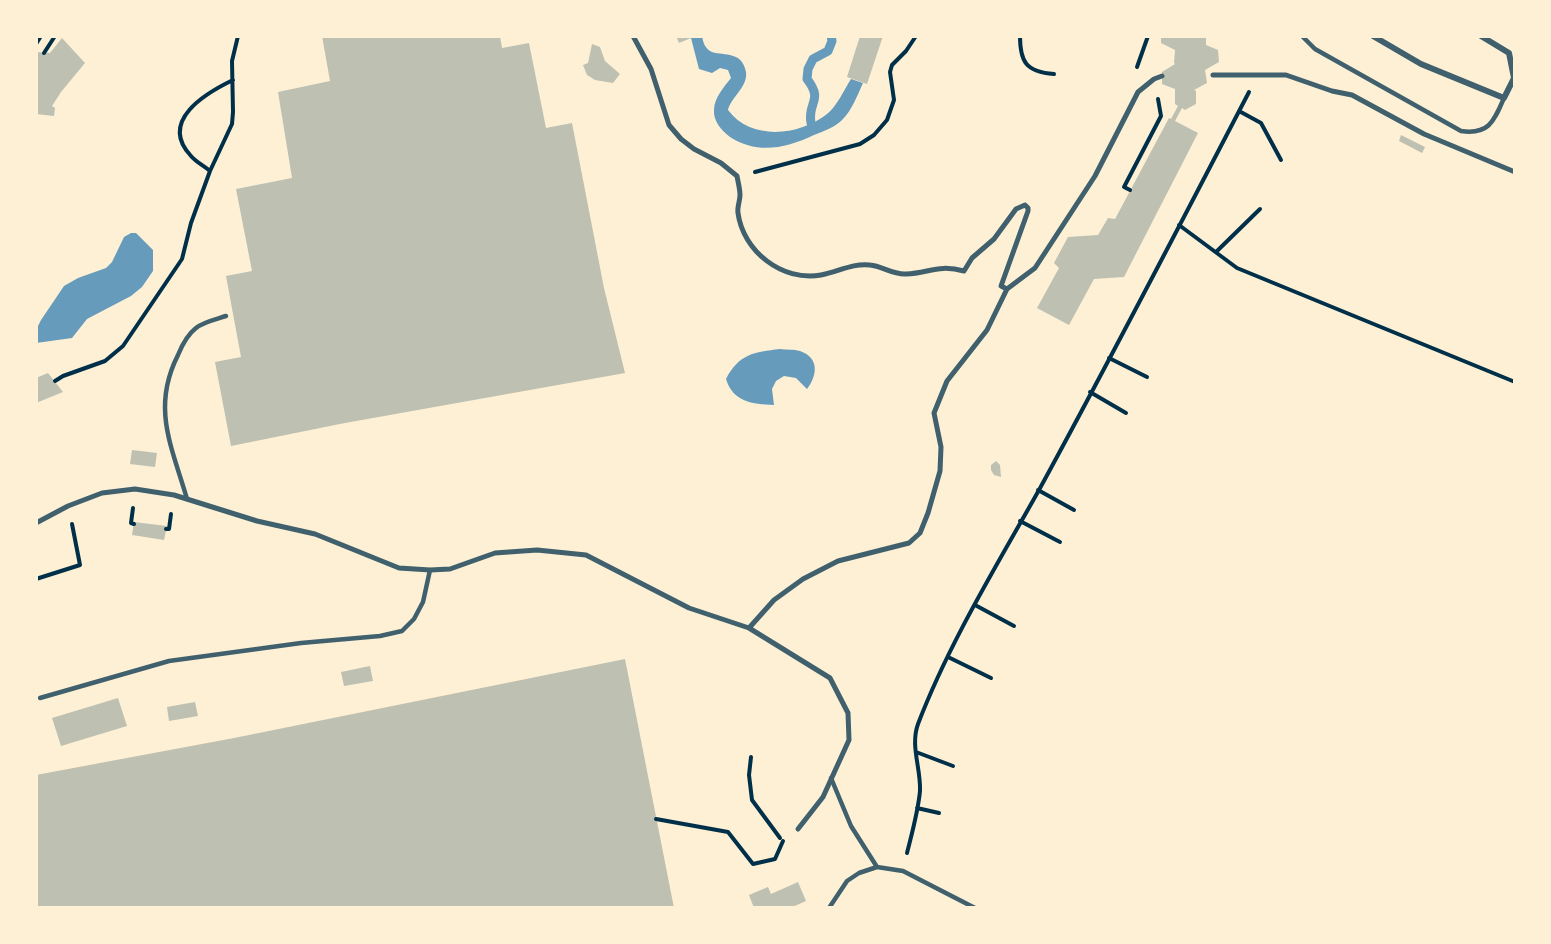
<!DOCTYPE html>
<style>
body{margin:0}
#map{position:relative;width:1551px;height:944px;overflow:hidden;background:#fdf0d5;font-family:Signika,sans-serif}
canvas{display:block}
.frame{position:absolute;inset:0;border:38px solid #fdf0d5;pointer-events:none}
</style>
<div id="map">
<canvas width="1551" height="944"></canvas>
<div class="frame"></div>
</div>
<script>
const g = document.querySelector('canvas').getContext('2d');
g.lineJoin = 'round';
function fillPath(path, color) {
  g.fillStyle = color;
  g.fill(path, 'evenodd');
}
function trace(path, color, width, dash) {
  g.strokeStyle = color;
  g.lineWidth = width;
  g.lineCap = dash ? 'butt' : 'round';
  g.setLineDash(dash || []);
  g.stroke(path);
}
fillPath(new Path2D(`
 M 697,36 L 702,36 C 703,42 705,49 712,52 C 725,56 742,51 746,72 C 748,87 731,97 728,110 C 751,141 799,136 827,114 C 837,106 844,90 851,79 L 863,83 C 858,94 852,110 843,119 C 836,127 824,131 814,135 C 786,148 758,155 730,137 C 722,131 713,121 714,110 C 714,98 724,87 731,78 L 728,70 L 720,68 L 712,73 L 699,69 L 691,38 Z
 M 131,233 L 136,233 L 153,250 L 153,271 L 142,287 L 131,296 L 87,319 L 72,338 L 36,343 L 36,330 L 41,320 L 64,286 L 78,278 L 106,268 L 112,262 L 124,237 Z
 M 780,349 C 786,350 794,349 800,351 C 820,358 817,376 807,389 L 796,378 L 784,376 L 776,381 L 772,389 L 774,405 C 752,404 733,402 726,379 C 739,354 754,352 780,349 Z`), '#669bbc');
trace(new Path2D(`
 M 811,123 C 807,102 824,101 807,79 L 808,69 L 813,59 L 828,51 L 832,41 L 831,36`), '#669bbc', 9);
fillPath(new Path2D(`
 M 322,36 L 500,36 L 502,48 L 529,43 L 546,128 L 572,123 L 604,288 L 625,373 L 345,423 L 231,446 L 215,362 L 241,357 L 226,276 L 252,271 L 236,189 L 292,178 L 278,92 L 330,81 Z
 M 676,36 L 696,36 L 679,43 Z
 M 860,36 L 883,36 L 867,84 L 847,77 Z
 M 1161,36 L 1206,36 L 1206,45 L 1218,50 L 1219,62 L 1205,70 L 1207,83 L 1194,90 L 1196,91 L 1196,104 L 1185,110 L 1182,108 L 1175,121 L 1198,133 L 1124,277 L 1094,279 L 1069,325 L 1037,308 L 1059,268 L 1054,263 L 1068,237 L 1098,235 L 1108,218 L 1115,219 L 1169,118 L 1171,119 L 1178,106 L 1175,104 L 1175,89 L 1162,84 L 1162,72 L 1175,64 L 1174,63 L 1175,50 L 1161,43 Z
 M 62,38 L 85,63 L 61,92 L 52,106 L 55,108 L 54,116 L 36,114 L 36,52 L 50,53 Z
 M 592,44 L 600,47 L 605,61 L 620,74 L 613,83 L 595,80 L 587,75 L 583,65 L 588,63 Z
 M 1401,135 L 1425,147 L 1422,153 L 1399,141 Z
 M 48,373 L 63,392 L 36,403 L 36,378 Z
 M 132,450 L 157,453 L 155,467 L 130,464 Z
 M 996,461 L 1000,465 L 1001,477 L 994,475 L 991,470 L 991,465 Z
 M 134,522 L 167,526 L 164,540 L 132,535 Z
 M 625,659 L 674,908 L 36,908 L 36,775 L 234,738 Z
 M 370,666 L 373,681 L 344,686 L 341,672 Z
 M 118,698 L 127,726 L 61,746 L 52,718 Z
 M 195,702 L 198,716 L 169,721 L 167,707 Z
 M 798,882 L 806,901 L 790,908 L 754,908 L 749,895 L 768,887 L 771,894 Z`), '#bec0b2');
trace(new Path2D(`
 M 1020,36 C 1020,62 1026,72 1054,74
 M 36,44 L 41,36
 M 44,53 L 55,36
 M 1137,67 L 1148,36
 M 1239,111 L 1261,123 L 1281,160
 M 210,171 C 204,166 196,162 191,156 C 158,121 206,93 233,80
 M 755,172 L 860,144 L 874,135 L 887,120 L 894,100 L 890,72 L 892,65 L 906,51 L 916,36
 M 1130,190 L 1124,187 L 1161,116 L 1158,99
 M 1179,225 L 1237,268 L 1515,382
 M 1216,252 L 1260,209
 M 1109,358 L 1147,377
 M 55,381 L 63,376 L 105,361 L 123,346 L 182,259 L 191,223 L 210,171 L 232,124 L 233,112 L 232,61 L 238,36
 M 1090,392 L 1126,413
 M 1038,490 L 1074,510
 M 133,508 L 131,523 L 134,524
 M 1020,521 L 1060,542
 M 166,529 L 169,529 L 171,514
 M 36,579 L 80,565 L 72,524
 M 975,605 L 1014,626
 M 948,657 L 991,678
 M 916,752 L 953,766
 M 751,757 L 749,775 L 752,800 L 780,838
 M 917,808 L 939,813
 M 656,819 L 728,832 L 753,864 L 775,859 L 783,841
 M 907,853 C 912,833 918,812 920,791 C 921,768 910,746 918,724 C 949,643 997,565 1039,490 C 1111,358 1180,225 1249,92`), '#003049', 4);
trace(new Path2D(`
 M 1302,36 L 1315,49 L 1461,131 C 1489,135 1494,121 1504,98
 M 187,499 C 172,447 151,408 178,355 C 182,345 187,335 196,328 C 203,322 217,319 226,316
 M 40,698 L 169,661 L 301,643 L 380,636 L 402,631 L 414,619 L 423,602 L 430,570
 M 831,778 L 851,826 L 877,867
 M 829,908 L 847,881 L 859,873 L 877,867 L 903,871 L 975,908`), '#3f606c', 4.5);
trace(new Path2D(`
 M 633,36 L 651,69 L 669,125 L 681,139 L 694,149 L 721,163 L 737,176 C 738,182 740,189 740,195 C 740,201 737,207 738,213 C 743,251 782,282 821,275 C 838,272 852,263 870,265 C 882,266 893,275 906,274 C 929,273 938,264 964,271 L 972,258 L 994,239 L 1016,209 L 1025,205 L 1028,208 L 1028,211 L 1001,286 L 1007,289
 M 1213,75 L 1286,75 L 1332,91 L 1352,95 L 1424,134 L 1515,172
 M 36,523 L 68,506 L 102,493 L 135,489 L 174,495 L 257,521 L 315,534 L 399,568 L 430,570 L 450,569 L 495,553 L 537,550 L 586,555 L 689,608 L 749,628 L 830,678 L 848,713 L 849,740 L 823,797 L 798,829
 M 749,628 L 774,600 L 803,579 L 838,561 L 909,543 L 920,533 L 928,513 L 940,471 L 941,447 L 934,413 L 947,381 L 987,330 L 1007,289 L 1035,268 L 1095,176 L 1138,92 L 1154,79 L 1162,76`), '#3f606c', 5);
trace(new Path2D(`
 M 1373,36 L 1421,64 L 1504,98 L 1514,78 L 1509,53 L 1481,36`), '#3f606c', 6);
</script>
